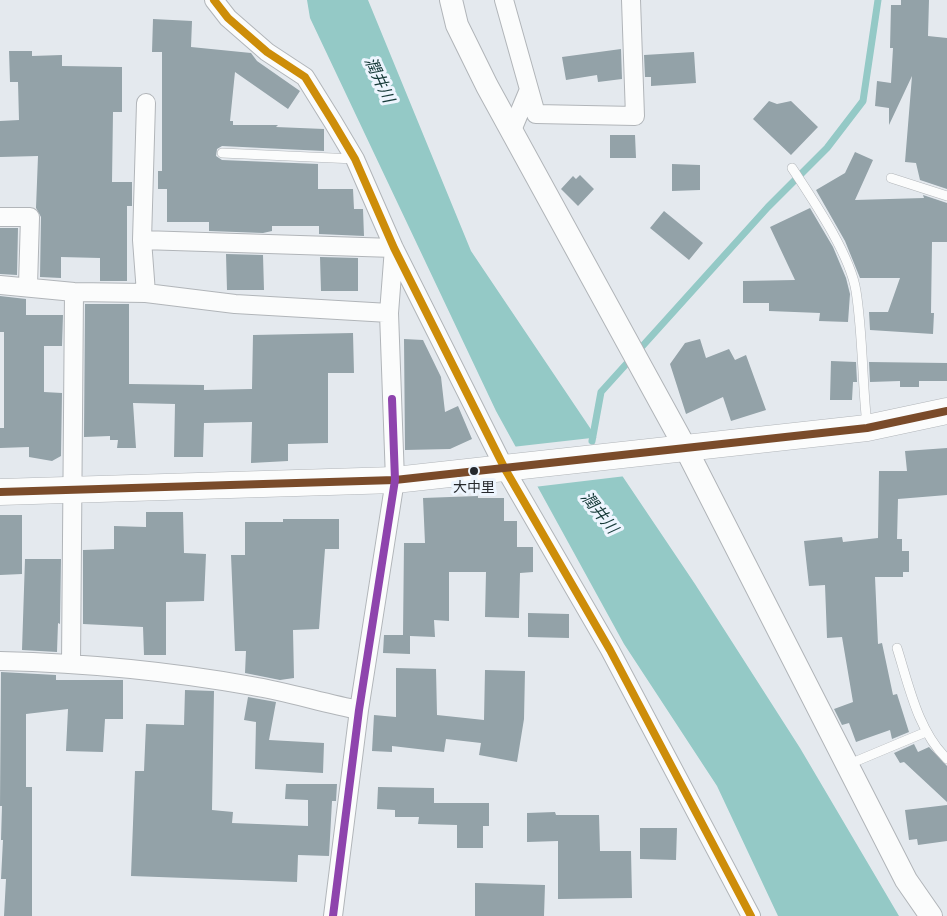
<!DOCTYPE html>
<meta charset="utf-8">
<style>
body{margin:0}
canvas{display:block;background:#e4e9ee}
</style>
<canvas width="947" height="916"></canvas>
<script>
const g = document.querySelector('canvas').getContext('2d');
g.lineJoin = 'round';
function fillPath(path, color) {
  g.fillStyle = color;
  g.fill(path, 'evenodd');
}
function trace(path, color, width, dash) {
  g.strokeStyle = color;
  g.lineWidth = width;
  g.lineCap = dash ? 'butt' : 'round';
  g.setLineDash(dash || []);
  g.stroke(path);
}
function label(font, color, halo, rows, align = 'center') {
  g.font = font + ' Quicksand,"Noto Sans JP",sans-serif';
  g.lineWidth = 6;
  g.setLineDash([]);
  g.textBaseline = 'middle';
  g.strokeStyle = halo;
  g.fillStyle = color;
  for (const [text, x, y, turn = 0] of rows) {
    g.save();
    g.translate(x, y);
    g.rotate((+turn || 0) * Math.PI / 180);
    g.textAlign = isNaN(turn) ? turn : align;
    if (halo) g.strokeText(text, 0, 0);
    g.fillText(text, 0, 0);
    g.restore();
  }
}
fillPath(new Path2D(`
 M 307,0 L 368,0 L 471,251 L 695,584 L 800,748 L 899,916 L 778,916 L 717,786 L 624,644 L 496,411 L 310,18 Z`), '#94c9c6');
fillPath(new Path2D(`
 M 600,437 L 626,476 L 534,487 L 512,447 Z`), '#e4e9ee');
trace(new Path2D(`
 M 592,441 L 601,392 L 768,207 L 827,148 L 863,101 L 878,0`), '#94c9c6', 7);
fillPath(new Path2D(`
 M 901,0 L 929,0 L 928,36 L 947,38 L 947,189 L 920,180 L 916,163 L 905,162 L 912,76 L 889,125 L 889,108 L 875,106 L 877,81 L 891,83 L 893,48 L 890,48 L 891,5 L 901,5 Z
 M 153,19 L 192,21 L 191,47 L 251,53 L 257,61 L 300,91 L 288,109 L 235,72 L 230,121 L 233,121 L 233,125 L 278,125 L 276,127 L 324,129 L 324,151 L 222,146 L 217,149 L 216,156 L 222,160 L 318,164 L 318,189 L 353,189 L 354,209 L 363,209 L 364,236 L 319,234 L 319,226 L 272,226 L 272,231 L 263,233 L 209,231 L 209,222 L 167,222 L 167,189 L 158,189 L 158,171 L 162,171 L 162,52 L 152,52 Z
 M 621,49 L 622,79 L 598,82 L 597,75 L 566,80 L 562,57 Z
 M 9,51 L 32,51 L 32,56 L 62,55 L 62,66 L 122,67 L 122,112 L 113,112 L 112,182 L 132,182 L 132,206 L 127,206 L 127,281 L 100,281 L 100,258 L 61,257 L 61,278 L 40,277 L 41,217 L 36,208 L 38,156 L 0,157 L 0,121 L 19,120 L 18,82 L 10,82 Z
 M 694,52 L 696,83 L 651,86 L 651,77 L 645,77 L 644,55 Z
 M 769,101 L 777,104 L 791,101 L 818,127 L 791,155 L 753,119 Z
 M 610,135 L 635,135 L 636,158 L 610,158 Z
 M 855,152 L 873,160 L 855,200 L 924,198 L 923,195 L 947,203 L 947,242 L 932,242 L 931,313 L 934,313 L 933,334 L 870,330 L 869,312 L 888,312 L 900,278 L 860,278 L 845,241 L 816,190 L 845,173 Z
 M 672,164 L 700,165 L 700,190 L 672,191 Z
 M 580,175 L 594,189 L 578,206 L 561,189 L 573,176 L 576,179 Z
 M 810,208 L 833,247 L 846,278 L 850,294 L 848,322 L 819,321 L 820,313 L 769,311 L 769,303 L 743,303 L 743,281 L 795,280 L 770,227 Z
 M 664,211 L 703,243 L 689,260 L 650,228 Z
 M 0,228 L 18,228 L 17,275 L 0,274 Z
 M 226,254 L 263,255 L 264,290 L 227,290 Z
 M 320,257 L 358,258 L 358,291 L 321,291 Z
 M 0,296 L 26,299 L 26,315 L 63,315 L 62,346 L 44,346 L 44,392 L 62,393 L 61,456 L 52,461 L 29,457 L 29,447 L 0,448 L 0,428 L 4,428 L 4,332 L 0,332 Z
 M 85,304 L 129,304 L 129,384 L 204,385 L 204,390 L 252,389 L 253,335 L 353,333 L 354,373 L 328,373 L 328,443 L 288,444 L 288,461 L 251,463 L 252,422 L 204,423 L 203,457 L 174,457 L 175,404 L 133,403 L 136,448 L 117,448 L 118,440 L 110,440 L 110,436 L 84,437 Z
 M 404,339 L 423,340 L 441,377 L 445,412 L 458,406 L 472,439 L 450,449 L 405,450 Z
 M 700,339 L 706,358 L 729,349 L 735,360 L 746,355 L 766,410 L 731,421 L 723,397 L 686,414 L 670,364 L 685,343 Z
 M 831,361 L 856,362 L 857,382 L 853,382 L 852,400 L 830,400 Z
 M 869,362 L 947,363 L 947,381 L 919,381 L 919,387 L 900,387 L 900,381 L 870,382 Z
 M 947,448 L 947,495 L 898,499 L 897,539 L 902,539 L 902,551 L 909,551 L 909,572 L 903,572 L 903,577 L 875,577 L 878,644 L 882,643 L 893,695 L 897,694 L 909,732 L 892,739 L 890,730 L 856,742 L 849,723 L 842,725 L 834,709 L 853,702 L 842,637 L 827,638 L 825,585 L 809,586 L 804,541 L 842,537 L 843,542 L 878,538 L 879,471 L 907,471 L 905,451 Z
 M 478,496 L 478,498 L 504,498 L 504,521 L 517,521 L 517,547 L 533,547 L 533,572 L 520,573 L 519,618 L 485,617 L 486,572 L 449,572 L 449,621 L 434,620 L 435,637 L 410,636 L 410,654 L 383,653 L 384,635 L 403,635 L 404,543 L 425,543 L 423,498 Z
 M 146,512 L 183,512 L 184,553 L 206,554 L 204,601 L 166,602 L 166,655 L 144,655 L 143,627 L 83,624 L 83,550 L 114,549 L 114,526 L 146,527 Z
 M 0,515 L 22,515 L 22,574 L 0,575 Z
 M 283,519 L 339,519 L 339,549 L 325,549 L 319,629 L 293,630 L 294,678 L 280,680 L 245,673 L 246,651 L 235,651 L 231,555 L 245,555 L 245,522 L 283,522 Z
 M 25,559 L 61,559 L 60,624 L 58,623 L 57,652 L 22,650 Z
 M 528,613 L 569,614 L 569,638 L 528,637 Z
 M 396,668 L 436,669 L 437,715 L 484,720 L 485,670 L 525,671 L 524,719 L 517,762 L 479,755 L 481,743 L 446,739 L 444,752 L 392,746 L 392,752 L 372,751 L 374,715 L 396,717 Z
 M 1,672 L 56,675 L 56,680 L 123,680 L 123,719 L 105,719 L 103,752 L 66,751 L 68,709 L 26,714 L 26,787 L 32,787 L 32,916 L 4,916 L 6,879 L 1,879 L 3,840 L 1,840 L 2,806 L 0,806 Z
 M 185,690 L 214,691 L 212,810 L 233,812 L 232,823 L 308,826 L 308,800 L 285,799 L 286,784 L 337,784 L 336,801 L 332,801 L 329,856 L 298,855 L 297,882 L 131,876 L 135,771 L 144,771 L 146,724 L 184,725 Z
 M 248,697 L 276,702 L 269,740 L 324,743 L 323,773 L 255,769 L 256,722 L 244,720 Z
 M 914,744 L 918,752 L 929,747 L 947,766 L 947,802 L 904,762 L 900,763 L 894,753 Z
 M 378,787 L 434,788 L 434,803 L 489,803 L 489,826 L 483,826 L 483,848 L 457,848 L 457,825 L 418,824 L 419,817 L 395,817 L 395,810 L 377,809 Z
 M 947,805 L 947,841 L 918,845 L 917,839 L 909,840 L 905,810 Z
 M 555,812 L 556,815 L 599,815 L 600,851 L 631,851 L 632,898 L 558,899 L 558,841 L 527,842 L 527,813 Z
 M 640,828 L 677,828 L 676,860 L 640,859 Z
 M 475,883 L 545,885 L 544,916 L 475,916 Z`), '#93a2a8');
const service = new Path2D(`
 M 222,153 L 355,159
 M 792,168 C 813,200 850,254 856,291 C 863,335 862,381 867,425
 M 891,178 L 947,196
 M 897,648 C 909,686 918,731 947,759
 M 847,765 L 926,732`);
const minor = new Path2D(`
 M 214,0 L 228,18 L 267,52 L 305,77 L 333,122 L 355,159 L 394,248 L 505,469 L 610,650 L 751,916
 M 504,0 L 536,114 L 635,116 L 631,0
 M 146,103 L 142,240 L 146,293
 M 512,130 L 528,92
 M 0,217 L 30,217 L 28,286
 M 142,240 L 394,248
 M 0,285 L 74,292 L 146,293 L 235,304 L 389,313
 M 0,661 C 84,663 169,671 252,686 C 288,692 323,703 359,710
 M 71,663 L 74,292
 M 333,916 L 359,710 L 395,480 L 389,313 L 394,248`);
const tertiary = new Path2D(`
 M 451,0 L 457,25 L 487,86 L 686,449 L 906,880 L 931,916`);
const secondary = new Path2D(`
 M 0,492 L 395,480 L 867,428 L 947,411`);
trace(service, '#b1b5b9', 10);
trace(minor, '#b1b5b9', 20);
trace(tertiary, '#b1b5b9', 24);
trace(secondary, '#b1b5b9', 27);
trace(service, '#fbfcfc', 9);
trace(minor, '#fbfcfc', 18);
trace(tertiary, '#fbfcfc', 22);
trace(secondary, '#fbfcfc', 26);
trace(new Path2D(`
 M 214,0 L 228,18 L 267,52 L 305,77 L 333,122 L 355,159 L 394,248 L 505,469 L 610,650 L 751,916`), '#cd8d09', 8);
trace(new Path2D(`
 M 0,492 L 395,480 L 867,428 L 947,411`), '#7a4b2a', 8);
trace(new Path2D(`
 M 333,916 L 359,710 L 395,480 L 392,399`), '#8e44ad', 8);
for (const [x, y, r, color] of [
 [474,471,5,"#25282c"]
]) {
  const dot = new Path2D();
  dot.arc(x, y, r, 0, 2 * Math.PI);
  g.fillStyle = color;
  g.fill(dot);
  trace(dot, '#edf5fe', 2);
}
label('14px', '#25282c', '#edf5fe', [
 ["大中里",474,488]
]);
label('italic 16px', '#163a38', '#edf5fe', [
 ["潤井川",379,80,65],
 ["潤井川",599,513,51]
]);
</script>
